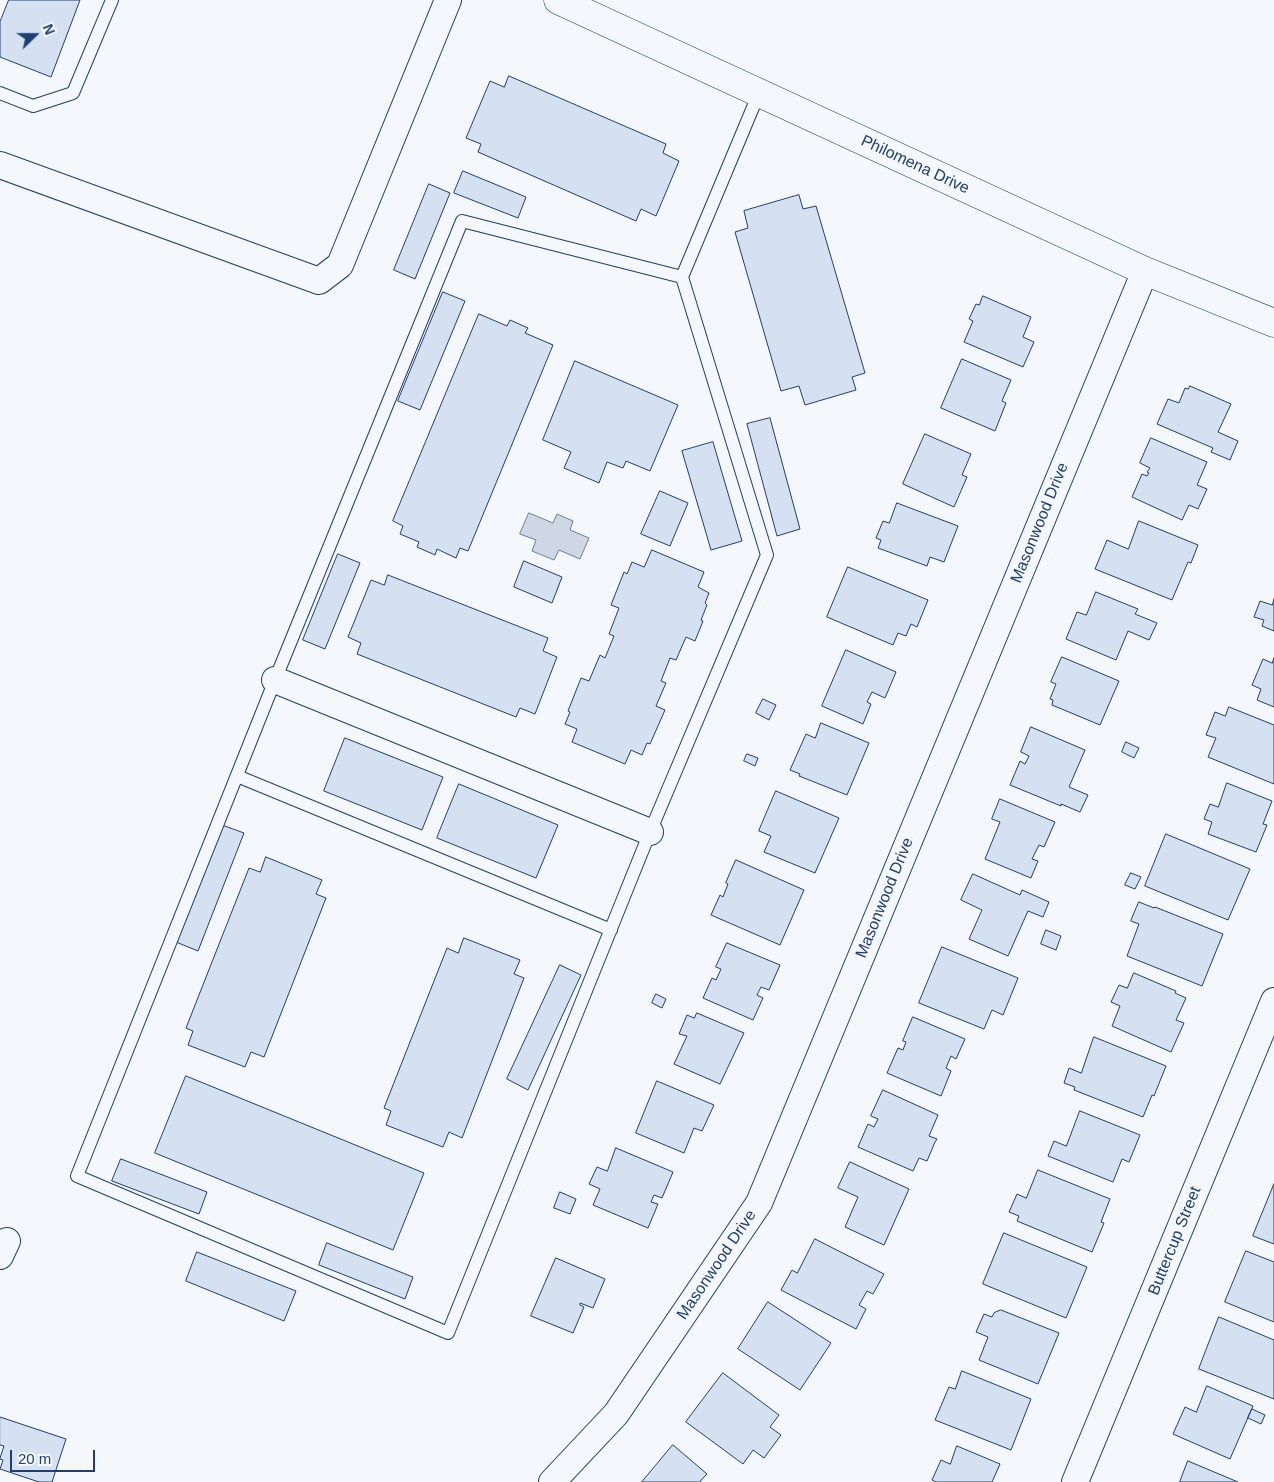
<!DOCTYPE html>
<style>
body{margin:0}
#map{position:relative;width:1274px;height:1482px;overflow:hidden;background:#f4f7fb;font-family:Arial,sans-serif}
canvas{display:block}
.north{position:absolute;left:10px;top:10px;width:50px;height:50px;-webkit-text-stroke:4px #f4f7fb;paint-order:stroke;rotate:68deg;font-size:14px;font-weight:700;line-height:20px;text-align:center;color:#1d3f73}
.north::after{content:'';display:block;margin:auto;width:18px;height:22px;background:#1d3f73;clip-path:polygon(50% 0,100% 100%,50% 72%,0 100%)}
.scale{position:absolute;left:10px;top:1450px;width:85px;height:22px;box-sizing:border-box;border:2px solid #1d3f73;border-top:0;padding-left:6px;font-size:15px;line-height:18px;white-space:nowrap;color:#1d3f73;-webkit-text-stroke:4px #f4f7fb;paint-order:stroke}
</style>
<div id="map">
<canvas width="1274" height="1482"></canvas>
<div class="north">N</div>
<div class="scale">20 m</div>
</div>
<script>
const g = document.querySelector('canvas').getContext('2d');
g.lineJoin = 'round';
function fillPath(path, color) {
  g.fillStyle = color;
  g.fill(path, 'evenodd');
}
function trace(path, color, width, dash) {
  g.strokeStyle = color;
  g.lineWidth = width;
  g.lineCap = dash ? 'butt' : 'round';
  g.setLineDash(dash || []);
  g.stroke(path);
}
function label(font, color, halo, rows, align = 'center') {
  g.font = font + ' Arial,sans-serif';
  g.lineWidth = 4;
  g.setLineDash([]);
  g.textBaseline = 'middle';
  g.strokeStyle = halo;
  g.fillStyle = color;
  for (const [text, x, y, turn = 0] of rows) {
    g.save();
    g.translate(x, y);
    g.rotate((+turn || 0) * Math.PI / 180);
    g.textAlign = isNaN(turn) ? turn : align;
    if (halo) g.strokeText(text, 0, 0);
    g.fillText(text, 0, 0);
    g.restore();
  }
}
const water = new Path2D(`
 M 529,513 L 553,523 L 557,514 L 573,521 L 570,530 L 589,538 L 580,559 L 559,550 L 554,560 L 532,551 L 536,540 L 520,534 Z`);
fillPath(water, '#cfd7e4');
trace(water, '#687fa3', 1);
const building = new Path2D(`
 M 9,0 L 80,0 L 51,77 L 0,57 L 0,22 Z
 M 509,76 L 666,144 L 663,153 L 679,161 L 656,216 L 641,209 L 636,221 L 478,152 L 481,144 L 466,138 L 490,81 L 504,87 Z
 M 463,171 L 526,197 L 518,218 L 454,193 Z
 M 429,184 L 450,193 L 415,279 L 394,270 Z
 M 799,195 L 803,209 L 816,206 L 865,373 L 852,377 L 856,390 L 805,405 L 799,386 L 781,391 L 735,232 L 748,228 L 744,211 Z
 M 443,292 L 465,301 L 420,410 L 398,401 Z
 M 983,296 L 1031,317 L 1023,337 L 1034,342 L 1023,367 L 964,342 L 973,321 L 969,319 L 976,304 L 979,305 Z
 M 479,314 L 507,326 L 510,320 L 528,328 L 525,333 L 553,345 L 468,551 L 460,548 L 456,558 L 437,549 L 435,555 L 417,547 L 419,542 L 400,534 L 403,526 L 393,521 Z
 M 962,359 L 1011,380 L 1002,401 L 1006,403 L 995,431 L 941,408 Z
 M 575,361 L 678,405 L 650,471 L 626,461 L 623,468 L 607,462 L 599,483 L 564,468 L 571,452 L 543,440 Z
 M 1190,386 L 1231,404 L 1218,432 L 1238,441 L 1230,460 L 1211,452 L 1213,448 L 1157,424 L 1168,399 L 1179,403 L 1185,388 L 1188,389 Z
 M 770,418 L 800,529 L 777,536 L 747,424 Z
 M 925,434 L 971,454 L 962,475 L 967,477 L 954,507 L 903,484 Z
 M 1151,438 L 1207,462 L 1197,485 L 1207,489 L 1198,509 L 1189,505 L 1182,520 L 1132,497 L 1142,474 L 1147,476 L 1149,473 L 1147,472 L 1150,468 L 1140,463 Z
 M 713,442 L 742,541 L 711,550 L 682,451 Z
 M 660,491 L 688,503 L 670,546 L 641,534 Z
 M 897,503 L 958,526 L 944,562 L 930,557 L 927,566 L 878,548 L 881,540 L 876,538 L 883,521 L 889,523 Z
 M 1139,521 L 1198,545 L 1191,563 L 1188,562 L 1172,600 L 1095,569 L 1107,540 L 1128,549 Z
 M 652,550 L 704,572 L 698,587 L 709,593 L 705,603 L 707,605 L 701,620 L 703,621 L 695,641 L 686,637 L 676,660 L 670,658 L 661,681 L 666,683 L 656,706 L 665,710 L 650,744 L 647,743 L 642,755 L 631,750 L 625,764 L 572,742 L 577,729 L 565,724 L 570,712 L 568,711 L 581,678 L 589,681 L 600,655 L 605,658 L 614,636 L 609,634 L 619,608 L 611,605 L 624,572 L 627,574 L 632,562 L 644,567 Z
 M 338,554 L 360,563 L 325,649 L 303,640 Z
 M 524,561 L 562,577 L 552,603 L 514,587 Z
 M 848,567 L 928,600 L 917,627 L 911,624 L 906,636 L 898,633 L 893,645 L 827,617 Z
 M 388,575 L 548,638 L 543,651 L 557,657 L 535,714 L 520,708 L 516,717 L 357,654 L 361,643 L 348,637 L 371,580 L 384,585 Z
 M 1096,592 L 1138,609 L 1135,614 L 1157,623 L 1149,640 L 1128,631 L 1116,660 L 1066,639 L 1077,612 L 1086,615 Z
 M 1274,599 L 1274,631 L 1262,626 L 1264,620 L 1254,617 L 1260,601 L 1272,605 Z
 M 846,650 L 896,672 L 885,698 L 872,692 L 867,702 L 871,704 L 863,724 L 822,706 Z
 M 1062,657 L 1119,681 L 1100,725 L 1052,705 L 1053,700 L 1050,699 L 1056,684 L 1051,682 Z
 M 1274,658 L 1274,707 L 1257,700 L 1261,689 L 1252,685 L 1263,659 L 1272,663 Z
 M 763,699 L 776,705 L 769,720 L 756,713 Z
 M 1229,707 L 1274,725 L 1274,784 L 1208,757 L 1216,738 L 1206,735 L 1215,712 L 1225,716 Z
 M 821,723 L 869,743 L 847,795 L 799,776 L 800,774 L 790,770 L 806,734 L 815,738 Z
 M 1031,727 L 1085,750 L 1069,787 L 1088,795 L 1080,812 L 1061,804 L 1061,806 L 1010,785 L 1020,761 L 1025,764 L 1029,756 L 1021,752 Z
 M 345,738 L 443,777 L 422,830 L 324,791 Z
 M 1126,742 L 1139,748 L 1134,758 L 1122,752 Z
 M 747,754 L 758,758 L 755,766 L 744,761 Z
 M 1227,783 L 1272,801 L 1263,824 L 1267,825 L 1256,852 L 1208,834 L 1212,822 L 1204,819 L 1210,804 L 1218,807 Z
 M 459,784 L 558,825 L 536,878 L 437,838 Z
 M 776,791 L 839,818 L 815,873 L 764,852 L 771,836 L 759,831 Z
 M 1000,799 L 1055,822 L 1044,847 L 1039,845 L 1032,859 L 1038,861 L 1031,878 L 985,859 L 1000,822 L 992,819 Z
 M 222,825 L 244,833 L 198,951 L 176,942 Z
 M 1166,834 L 1250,869 L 1228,920 L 1145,886 Z
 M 266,857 L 322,880 L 316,894 L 326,898 L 264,1057 L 251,1052 L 245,1067 L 188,1045 L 193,1031 L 186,1028 L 249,868 L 260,872 Z
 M 736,860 L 804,890 L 780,945 L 711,915 L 720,895 L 723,897 L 728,884 L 726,883 Z
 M 1131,873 L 1141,877 L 1135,889 L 1125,885 Z
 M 973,874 L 1020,895 L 1022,890 L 1049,902 L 1043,917 L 1028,911 L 1008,956 L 969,939 L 982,910 L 961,900 Z
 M 1139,902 L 1154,908 L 1155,907 L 1223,934 L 1202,986 L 1127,956 L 1139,924 L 1131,921 Z
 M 1046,930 L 1061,936 L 1056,950 L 1041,944 Z
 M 464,938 L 520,960 L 514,974 L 524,978 L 462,1138 L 449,1132 L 443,1147 L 386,1125 L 391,1111 L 384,1108 L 447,948 L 458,953 Z
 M 727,943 L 780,965 L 769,990 L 761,987 L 757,995 L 763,998 L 753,1020 L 703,998 L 712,978 L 716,980 L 721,969 L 716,967 Z
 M 942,947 L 1018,978 L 1003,1015 L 992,1010 L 984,1029 L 919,1003 Z
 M 560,965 L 581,975 L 528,1090 L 507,1079 Z
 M 1134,973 L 1176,991 L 1175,993 L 1186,998 L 1176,1020 L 1184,1023 L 1171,1052 L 1112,1026 L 1120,1006 L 1111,1002 L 1119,985 L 1127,988 Z
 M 656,994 L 666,999 L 662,1008 L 652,1003 Z
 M 697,1013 L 744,1033 L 720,1084 L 674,1064 L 687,1036 L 679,1034 L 687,1015 L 694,1018 Z
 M 913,1017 L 965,1039 L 956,1059 L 951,1056 L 946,1068 L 951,1071 L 941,1096 L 887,1073 L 898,1048 L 903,1050 L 906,1042 L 903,1041 Z
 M 1094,1037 L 1166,1066 L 1154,1096 L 1152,1095 L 1143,1117 L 1074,1090 L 1075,1087 L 1064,1083 L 1069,1068 L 1081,1073 Z
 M 186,1076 L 424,1173 L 393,1250 L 155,1153 Z
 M 657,1081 L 714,1105 L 702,1131 L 694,1128 L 684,1153 L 636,1133 Z
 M 883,1090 L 938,1115 L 929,1136 L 937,1139 L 935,1142 L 927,1161 L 919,1158 L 913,1171 L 858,1147 L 868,1124 L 874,1127 L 878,1119 L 871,1116 Z
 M 1080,1111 L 1140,1135 L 1129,1162 L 1122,1159 L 1113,1182 L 1048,1156 L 1054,1141 L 1066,1146 Z
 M 616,1148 L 673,1172 L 662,1198 L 654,1195 L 651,1202 L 658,1204 L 648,1228 L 593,1205 L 600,1189 L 589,1184 L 597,1167 L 607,1171 Z
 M 121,1159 L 207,1192 L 199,1214 L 112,1181 Z
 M 850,1162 L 909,1189 L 884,1245 L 845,1227 L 858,1197 L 838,1188 Z
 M 1038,1170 L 1110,1199 L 1101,1222 L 1104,1223 L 1092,1252 L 1017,1221 L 1019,1216 L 1009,1212 L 1017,1194 L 1026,1198 Z
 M 1274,1184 L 1274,1244 L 1253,1236 Z
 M 560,1192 L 576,1199 L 570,1214 L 554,1208 Z
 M 1004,1233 L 1087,1267 L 1066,1318 L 983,1284 Z
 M 815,1239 L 884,1274 L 873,1294 L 867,1291 L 859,1305 L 866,1309 L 856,1329 L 781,1290 L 792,1270 L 797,1273 Z
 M 327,1243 L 413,1277 L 405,1299 L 319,1265 Z
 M 1246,1251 L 1274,1262 L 1274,1322 L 1225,1302 Z
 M 197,1252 L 296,1291 L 284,1321 L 186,1281 Z
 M 556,1258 L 605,1279 L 593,1308 L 580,1303 L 580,1305 L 584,1307 L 573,1333 L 531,1316 Z
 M 768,1302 L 831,1343 L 800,1390 L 738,1349 Z
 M 1001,1310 L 1059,1333 L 1038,1384 L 979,1360 L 988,1337 L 976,1332 L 984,1314 L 992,1317 L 994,1313 Z
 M 1219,1317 L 1274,1340 L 1274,1399 L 1199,1369 Z
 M 962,1371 L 1031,1399 L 1011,1450 L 935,1420 L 949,1387 L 955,1389 Z
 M 723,1373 L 779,1415 L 770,1427 L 781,1435 L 764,1458 L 753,1450 L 743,1464 L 686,1422 Z
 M 1207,1386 L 1253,1406 L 1230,1459 L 1173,1434 L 1185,1407 L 1196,1412 Z
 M 1252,1409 L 1265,1415 L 1261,1424 L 1248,1418 Z
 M 0,1417 L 66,1439 L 52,1482 L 39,1482 L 0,1469 L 3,1460 L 0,1459 L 0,1458 L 4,1446 L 0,1445 Z
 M 673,1445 L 707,1474 L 702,1479 L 700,1482 L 642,1482 Z
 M 957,1446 L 1000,1464 L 992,1482 L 936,1482 L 932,1480 L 941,1460 L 950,1464 Z
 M 1188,1461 L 1238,1482 L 1180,1482 Z`);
fillPath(building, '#d5e0f0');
trace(building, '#1d3f73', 1);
const lane = new Path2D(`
 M 0,93 L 33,106 L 73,93 L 112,0
 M 682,277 L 462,221 L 275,680 L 77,1176 L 448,1333 L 650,832 L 767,555 L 682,277 L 759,93
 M 237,776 L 611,930`);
const street = new Path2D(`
 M 0,165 L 319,281 L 340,265 L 448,0
 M 275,680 L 650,832
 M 0,1256 L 7,1241
 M 552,1482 L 616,1414 L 759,1203 L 1145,271
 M 1075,1482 L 1274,1001`);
const secondary = new Path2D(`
 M 558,0 L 1145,271 L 1274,323`);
trace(lane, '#1d3f73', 14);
trace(street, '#1d3f73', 28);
trace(secondary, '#1d3f73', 29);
trace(lane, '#f4f7fb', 12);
trace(street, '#f4f7fb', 26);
trace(secondary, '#f4f7fb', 28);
label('16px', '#1d3f73', '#f4f7fb', [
 ["Philomena Drive",915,165,25],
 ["Masonwood Drive",1040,523,-68],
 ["Masonwood Drive",885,898,-68],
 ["Buttercup Street",1175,1241,-68],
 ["Masonwood Drive",717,1265,-56]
]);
</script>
